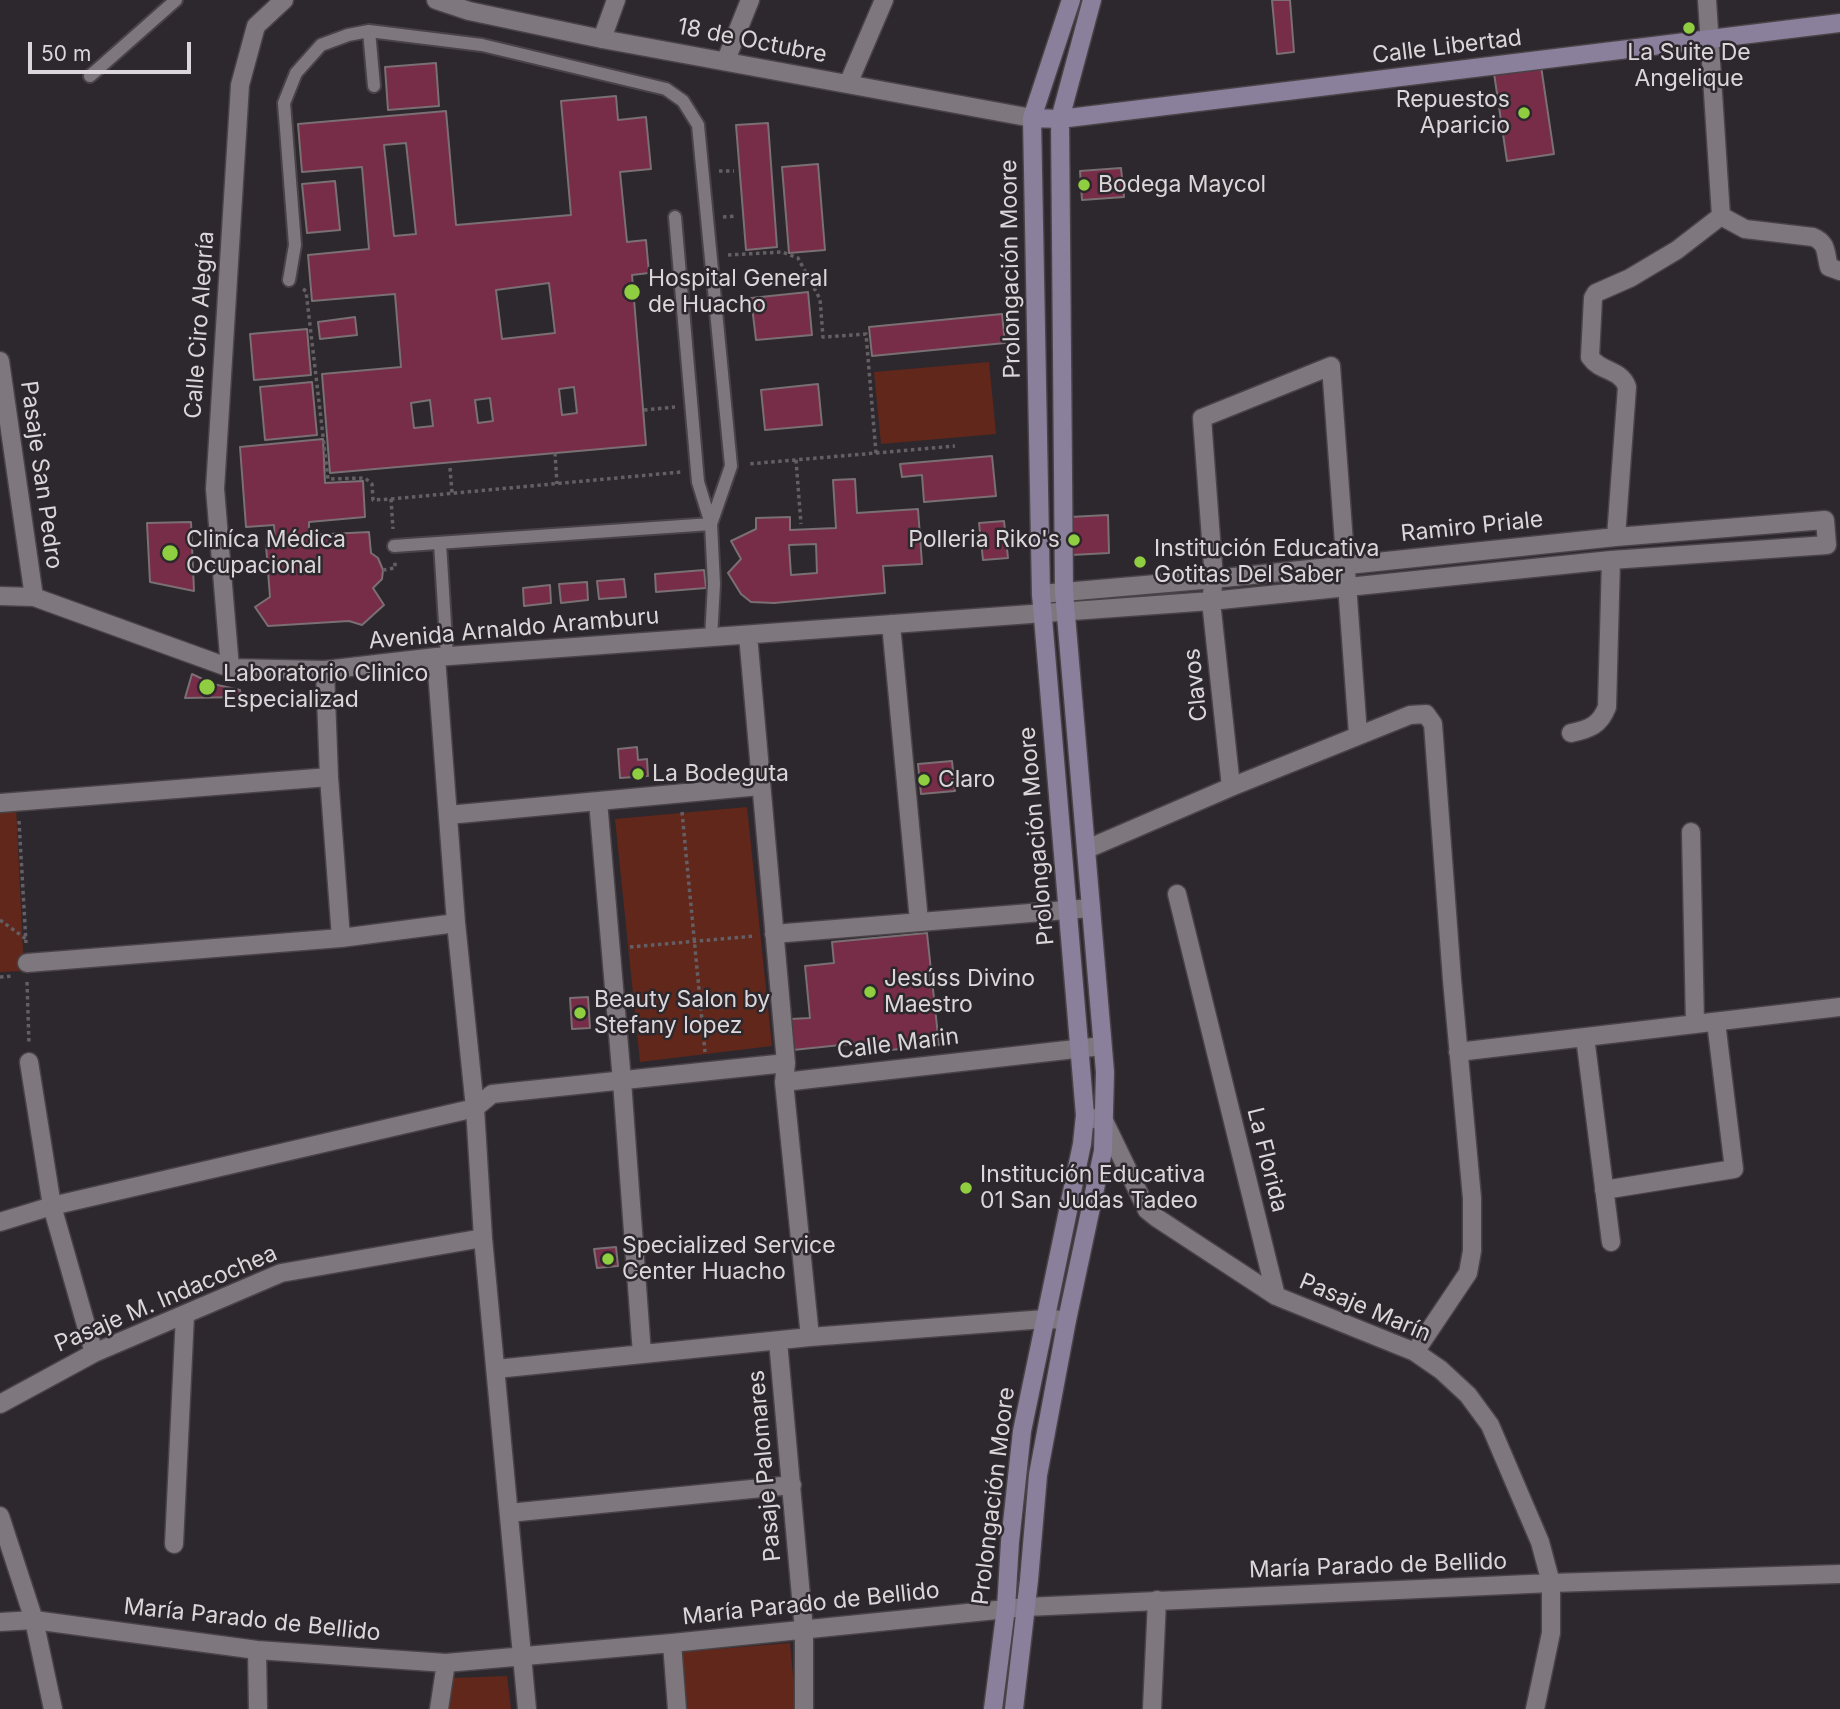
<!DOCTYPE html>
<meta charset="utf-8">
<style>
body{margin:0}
#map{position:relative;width:1840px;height:1709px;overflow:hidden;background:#2d282d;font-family:Inter,sans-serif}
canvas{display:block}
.scale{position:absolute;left:28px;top:42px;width:163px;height:32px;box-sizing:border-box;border:4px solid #dad6d9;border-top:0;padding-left:9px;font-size:21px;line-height:24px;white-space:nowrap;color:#dad6d9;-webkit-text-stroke:5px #2d282d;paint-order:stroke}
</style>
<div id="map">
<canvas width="1840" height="1709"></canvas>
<div class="scale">50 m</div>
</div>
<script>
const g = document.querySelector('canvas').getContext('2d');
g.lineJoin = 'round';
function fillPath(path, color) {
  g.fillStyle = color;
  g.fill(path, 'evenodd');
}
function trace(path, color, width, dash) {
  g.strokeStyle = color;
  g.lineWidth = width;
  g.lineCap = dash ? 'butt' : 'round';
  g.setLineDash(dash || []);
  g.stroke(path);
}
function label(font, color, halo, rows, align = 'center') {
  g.font = font + ' Inter,sans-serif';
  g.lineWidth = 5;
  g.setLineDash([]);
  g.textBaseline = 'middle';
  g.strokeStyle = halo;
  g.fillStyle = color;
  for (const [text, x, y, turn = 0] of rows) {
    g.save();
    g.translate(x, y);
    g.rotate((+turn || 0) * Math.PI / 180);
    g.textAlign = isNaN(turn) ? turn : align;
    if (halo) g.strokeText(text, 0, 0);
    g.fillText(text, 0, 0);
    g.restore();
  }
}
fillPath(new Path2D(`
 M 989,362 L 996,434 L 881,444 L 874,372 Z
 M 16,806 L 24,971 L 0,972 L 0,807 Z
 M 747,807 L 772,1046 L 640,1062 L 615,819 Z
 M 790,1643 L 796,1709 L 686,1709 L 681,1652 Z
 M 507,1676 L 511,1709 L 447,1709 L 452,1678 Z`), '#61271b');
const building = new Path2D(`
 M 1272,0 L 1290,0 L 1294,52 L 1277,54 Z
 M 436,63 L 439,106 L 388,110 L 385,67 Z
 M 1541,66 L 1554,154 L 1507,161 L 1494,73 Z
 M 616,96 L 618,120 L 646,117 L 651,169 L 620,172 L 627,242 L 646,240 L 649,273 L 632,275 L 646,445 L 330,473 L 322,374 L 401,367 L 395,294 L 312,301 L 308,255 L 369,249 L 362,167 L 302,172 L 298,124 L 446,111 L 456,225 L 571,215 L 561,101 ZM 406,143 L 416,234 L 394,236 L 384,145 ZM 549,283 L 555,333 L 502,339 L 496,290 ZM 574,387 L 577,413 L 562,415 L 559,389 ZM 490,398 L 493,421 L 478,423 L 475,400 ZM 430,400 L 433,426 L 414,428 L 411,403 Z
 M 768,123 L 777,247 L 746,250 L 736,125 Z
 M 818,164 L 825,250 L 789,253 L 782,167 Z
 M 1121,168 L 1124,197 L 1082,200 L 1080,171 Z
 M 335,181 L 340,230 L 307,233 L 302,184 Z
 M 808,292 L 812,335 L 756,340 L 751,298 Z
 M 1002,314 L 1005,343 L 872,356 L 869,327 Z
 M 355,317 L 357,335 L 320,339 L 318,322 Z
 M 307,329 L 311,375 L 254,380 L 250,334 Z
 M 312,382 L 317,435 L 265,440 L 260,387 Z
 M 818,384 L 822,425 L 765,430 L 761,390 Z
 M 323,439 L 325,483 L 363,481 L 365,517 L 309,522 L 309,535 L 369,532 L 371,553 L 378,558 L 383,570 L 382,579 L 373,588 L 384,605 L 362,625 L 349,621 L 268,626 L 255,607 L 270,597 L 266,545 L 275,543 L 274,525 L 246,527 L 240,447 Z
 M 992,456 L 996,496 L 924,502 L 922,475 L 902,477 L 900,464 Z
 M 855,479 L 857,513 L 918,509 L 922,564 L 883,566 L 885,593 L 774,603 L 751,602 L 741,594 L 728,573 L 741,559 L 731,541 L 756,529 L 756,518 L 790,517 L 790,530 L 836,528 L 833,480 ZM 816,544 L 817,573 L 791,575 L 789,545 Z
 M 1108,515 L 1109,553 L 1071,555 L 1069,517 Z
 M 1004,521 L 1008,558 L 983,560 L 979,523 Z
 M 191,522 L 194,591 L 150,582 L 147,523 Z
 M 704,570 L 706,588 L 656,592 L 655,574 Z
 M 624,579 L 626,597 L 599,599 L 597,581 Z
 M 587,582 L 588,600 L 561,603 L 559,584 Z
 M 550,585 L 551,603 L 524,606 L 523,588 Z
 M 192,674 L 213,684 L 240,690 L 241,697 L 185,698 Z
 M 637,747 L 638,760 L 647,759 L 648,776 L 620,778 L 618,749 Z
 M 952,761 L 955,791 L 921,794 L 918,764 Z
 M 927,933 L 939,1045 L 861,1053 L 860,1043 L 793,1050 L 790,1019 L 810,1018 L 805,966 L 834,963 L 832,942 Z
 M 588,997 L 590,1028 L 572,1029 L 570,998 Z
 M 616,1247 L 618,1266 L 597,1268 L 594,1249 Z`);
fillPath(building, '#772c48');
trace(building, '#7a6f72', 2);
const lane = new Path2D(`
 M 369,31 L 374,86
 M 90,76 L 176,0
 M 289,280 L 295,245 L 284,103 L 296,73 L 321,45 L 348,35 L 369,31 L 482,45 L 666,89 L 683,101 L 698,125 L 731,466 L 711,524 L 698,482 L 675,217
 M 440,543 L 447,656
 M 394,546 L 711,524 L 714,584 L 711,638`);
const street = new Path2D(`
 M 436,0 L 469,11 L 602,39 L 1032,118
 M 1707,0 L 1721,216
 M 602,39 L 616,0
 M 726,60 L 750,0
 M 848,84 L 884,0
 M 1721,216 L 1745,229 L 1813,237 C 1828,243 1825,253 1829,267 L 1840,271
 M 0,361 L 34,597
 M 1616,537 L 1627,387 C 1621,369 1600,372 1590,357 L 1593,298 L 1596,293 L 1630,278 L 1677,250 L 1721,216
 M 0,596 L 34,597 L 230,668 L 325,670 L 436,657 L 1211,601 L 1611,560 L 1827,545 L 1825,520 L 1616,537 L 1214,579 L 1041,594
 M 891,624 L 919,921
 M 748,635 L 786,1063 L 784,1082 L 810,1337
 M 436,657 L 456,923 L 475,1108 L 483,1238 L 527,1709
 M 230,668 L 215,489 L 240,85 L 256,26 L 284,0
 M 325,670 L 329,777 L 341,938
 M 1571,733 C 1590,729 1600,725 1607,707 L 1611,560
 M 1231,787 L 1211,601 L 1214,579 L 1202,418 L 1331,366 L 1358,734
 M 598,801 L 622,1081 L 642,1354
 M 0,803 L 329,777
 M 448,815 L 760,786
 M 1691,832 L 1695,1024
 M 1087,849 L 1231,787 L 1410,715 L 1426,714 L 1433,724 L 1452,980 L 1472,1198 L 1472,1251 L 1468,1273 L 1415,1352
 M 1177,894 L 1276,1296
 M 774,934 L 1091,908
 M 27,963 L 341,938 L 456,923
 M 1585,1037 L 1611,1242
 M 1458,1052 L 1840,1007
 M 29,1062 L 52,1206 L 475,1108 L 492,1094 L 786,1063
 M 784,1082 L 1102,1046
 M 1085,1115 L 1105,1123 L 1147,1210 L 1157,1218 L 1276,1296 L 1415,1352 L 1441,1370 L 1468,1395 L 1490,1425 L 1540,1542 L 1551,1583 L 1551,1633 L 1535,1709
 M 1604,1190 L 1734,1169 L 1716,1022
 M 0,1222 L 52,1206 L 94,1353
 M 778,1341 L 804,1630 L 804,1709
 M 496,1369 L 810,1337 L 1045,1319 L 1067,1320
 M 0,1404 L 94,1353 L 281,1273 L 483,1238
 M 509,1513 L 792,1485
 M 0,1516 L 34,1620 L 53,1709
 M 174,1544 L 185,1315
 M 0,1622 L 34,1620 L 257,1650 L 446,1663 L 672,1643 L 1026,1607 L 1551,1583 L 1840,1574
 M 672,1643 L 677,1709
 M 257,1650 L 258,1709
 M 439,1709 L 446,1663
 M 1152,1709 L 1157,1600`);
const secondary = new Path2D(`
 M 1032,118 L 1060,119 L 1840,23
 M 993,1709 L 1006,1608 L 1010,1542 L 1022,1431 L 1082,1144 L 1085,1115 L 1041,594 L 1032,118 L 1071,0
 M 1014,1709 L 1029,1580 L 1038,1475 L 1067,1320 L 1103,1151 L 1105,1072 L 1064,592 L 1060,119 L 1092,0`);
trace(lane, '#494348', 16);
trace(street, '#494348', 21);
trace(secondary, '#494348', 21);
trace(new Path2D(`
 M 719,171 L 734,171
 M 723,217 L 736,216
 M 728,255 L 782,252 L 798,258 L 820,299 L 823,337 L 866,334 L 876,453 L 748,464
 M 303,289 L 306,291 L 328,479 L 365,478 L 372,484 L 373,500 L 391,499 L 393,529
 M 644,410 L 675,407
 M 555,453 L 557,484
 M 876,453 L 955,446
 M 796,460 L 801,524
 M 450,468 L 452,493
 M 391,499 L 681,472
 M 383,570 L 395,568 L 395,561
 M 682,812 L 705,1052
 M 19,821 L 26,943
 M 0,920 L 26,939
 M 630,947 L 755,936
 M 0,977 L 14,976
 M 27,982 L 29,1044`), '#645f64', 3.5, [3.5, 3.5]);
trace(lane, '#7e777e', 12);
trace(street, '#7e777e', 18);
trace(secondary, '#8a809b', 18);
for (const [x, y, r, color] of [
 [1689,28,7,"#8fcd41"],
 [1524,113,7,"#8fcd41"],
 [1084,185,7,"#8fcd41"],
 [632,292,9,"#8fcd41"],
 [1074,540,7,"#8fcd41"],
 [170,553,9,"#8fcd41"],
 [1140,562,7,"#8fcd41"],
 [207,687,9,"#8fcd41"],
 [638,774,7,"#8fcd41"],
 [924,780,7,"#8fcd41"],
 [870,992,7,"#8fcd41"],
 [580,1013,7,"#8fcd41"],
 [966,1188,7,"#8fcd41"],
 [608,1259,7,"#8fcd41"]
]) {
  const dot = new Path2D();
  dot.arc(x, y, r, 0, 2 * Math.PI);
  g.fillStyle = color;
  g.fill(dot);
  trace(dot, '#2d282d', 2.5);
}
label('23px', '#dad6d9', '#2d282d', [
 ["18 de Octubre",752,41,11],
 ["Calle Libertad",1447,47,-7],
 ["Prolongación Moore",1011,269,-91],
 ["Calle Ciro Alegría",200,325,-86],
 ["Pasaje San Pedro",41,475,82],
 ["Ramiro Priale",1472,527,-6],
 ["Avenida Arnaldo Aramburu",514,629,-5],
 ["Clavos",1196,685,-96],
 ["Prolongación Moore",1037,836,-95],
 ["Calle Marin",898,1044,-7],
 ["La Florida",1267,1160,76],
 ["Pasaje M. Indacochea",166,1299,-23],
 ["Pasaje Marín",1365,1308,23],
 ["Pasaje Palomares",765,1466,-95],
 ["Prolongación Moore",994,1496,-83],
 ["María Parado de Bellido",1378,1566,-2],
 ["María Parado de Bellido",811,1604,-6],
 ["María Parado de Bellido",252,1620,6]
]);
label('23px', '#dad6d9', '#2d282d', [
 ["La Suite De",1689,53,"center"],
 ["Angelique",1689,79,"center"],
 ["Repuestos",1510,100,"right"],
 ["Aparicio",1510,126,"right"],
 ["Bodega Maycol",1098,185],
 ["Hospital General",648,279],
 ["de Huacho",648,305],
 ["Cliníca Médica",186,540],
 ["Ocupacional",186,566],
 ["Polleria Riko's",1060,540,"right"],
 ["Institución Educativa",1154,549],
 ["Gotitas Del Saber",1154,575],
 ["Laboratorio Clinico",223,674],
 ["Especializad",223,700],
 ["La Bodeguta",652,774],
 ["Claro",938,780],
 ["Jesúss Divino",884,979],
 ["Maestro",884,1005],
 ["Beauty Salon by",594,1000],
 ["Stefany lopez",594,1026],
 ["Institución Educativa",980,1175],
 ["01 San Judas Tadeo",980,1201],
 ["Specialized Service",622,1246],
 ["Center Huacho",622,1272]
], 'left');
</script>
